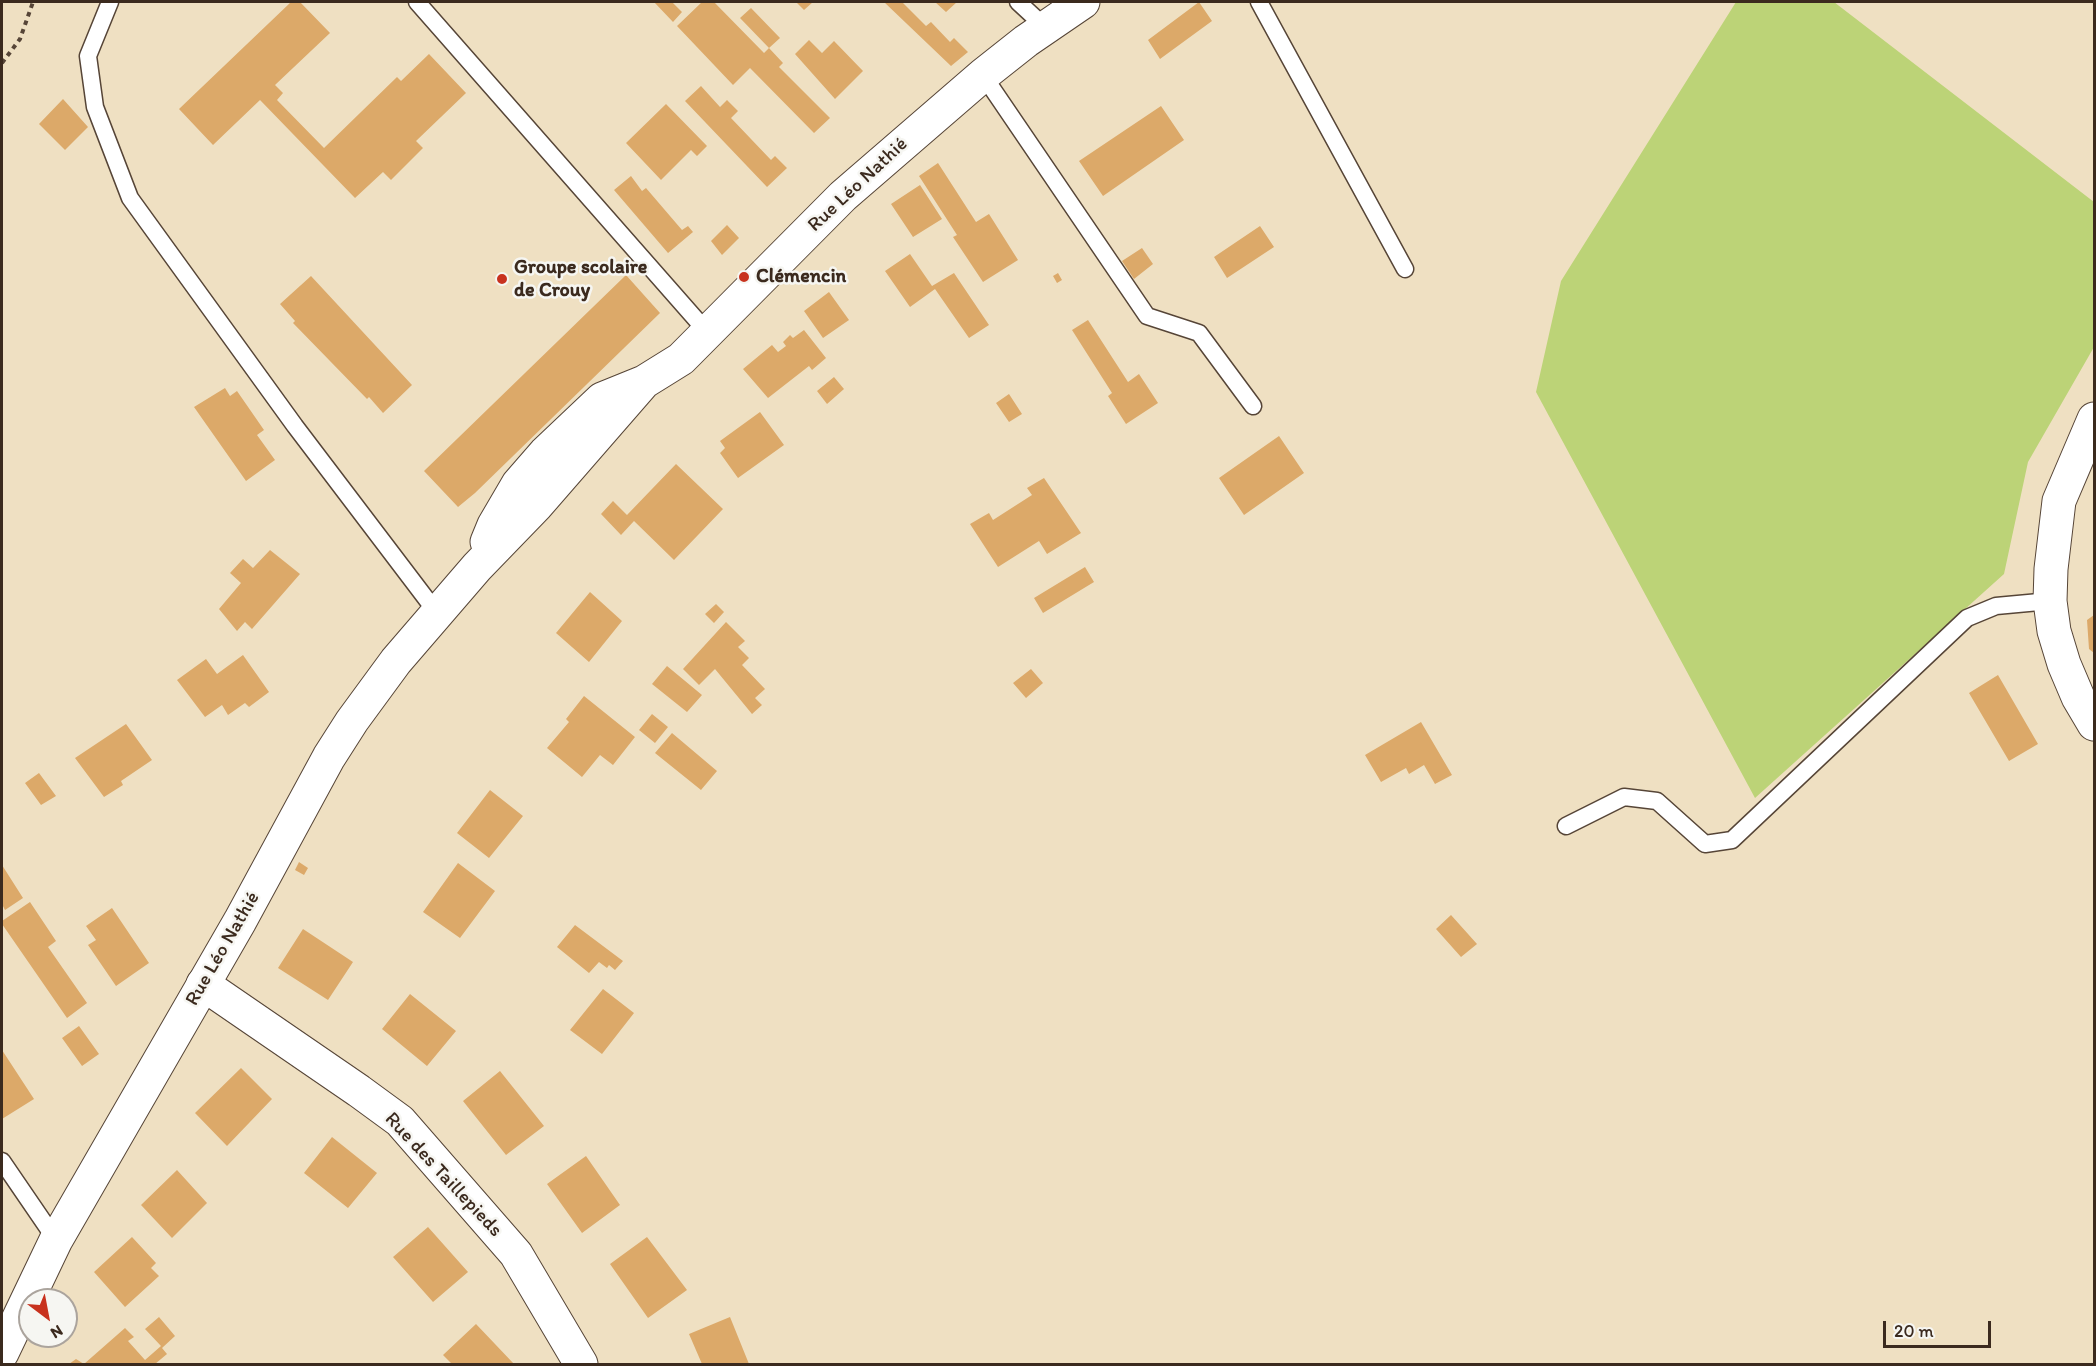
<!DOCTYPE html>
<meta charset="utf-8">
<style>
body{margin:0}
#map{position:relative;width:2096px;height:1366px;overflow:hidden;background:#efe0c2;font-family:Itim,sans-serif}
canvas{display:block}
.frame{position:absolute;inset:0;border:3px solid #3b2a1e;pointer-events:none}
.north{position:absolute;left:18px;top:1288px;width:60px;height:60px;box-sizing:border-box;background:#f6f6f2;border:2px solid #aba49d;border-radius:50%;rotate:148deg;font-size:16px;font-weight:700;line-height:24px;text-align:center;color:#3b2a1e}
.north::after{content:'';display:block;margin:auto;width:21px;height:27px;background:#c8321e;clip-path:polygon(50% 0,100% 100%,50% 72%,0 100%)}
.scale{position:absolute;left:1883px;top:1321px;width:108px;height:27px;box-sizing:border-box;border:3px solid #3b2a1e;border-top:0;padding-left:8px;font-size:18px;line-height:21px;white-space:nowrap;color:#3b2a1e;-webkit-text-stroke:4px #f6f6f2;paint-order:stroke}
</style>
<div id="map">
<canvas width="2096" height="1366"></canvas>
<div class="frame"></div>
<div class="north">N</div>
<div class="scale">20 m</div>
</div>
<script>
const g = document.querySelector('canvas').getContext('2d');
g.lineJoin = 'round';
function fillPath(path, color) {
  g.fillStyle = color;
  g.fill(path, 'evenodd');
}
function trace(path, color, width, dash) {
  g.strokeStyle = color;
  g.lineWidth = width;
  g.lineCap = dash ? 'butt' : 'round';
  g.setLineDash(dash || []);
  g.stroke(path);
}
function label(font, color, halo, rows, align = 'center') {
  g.font = font + ' Itim,sans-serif';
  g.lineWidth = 5;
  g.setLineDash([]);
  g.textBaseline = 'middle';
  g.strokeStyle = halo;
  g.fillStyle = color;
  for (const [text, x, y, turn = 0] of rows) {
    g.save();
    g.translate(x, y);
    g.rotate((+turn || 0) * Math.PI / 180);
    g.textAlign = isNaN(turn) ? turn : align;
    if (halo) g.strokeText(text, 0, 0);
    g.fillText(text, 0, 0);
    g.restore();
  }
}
fillPath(new Path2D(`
 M 1736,2 L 1834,2 L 2094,202 L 2094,347 L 2028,462 L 2004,574 L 1755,798 L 1536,392 L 1561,281 Z`), '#bcd377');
fillPath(new Path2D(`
 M 291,2 L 300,2 L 330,33 L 275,85 L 283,93 L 277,100 L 324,148 L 397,77 L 401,81 L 429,54 L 466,93 L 416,141 L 423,148 L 391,180 L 383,172 L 355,198 L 260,100 L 213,145 L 179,109 Z
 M 654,2 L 672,2 L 682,12 L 673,22 Z
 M 702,2 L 714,2 L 764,53 L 769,48 L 783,63 L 779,67 L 830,118 L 814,133 L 750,68 L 733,85 L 677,26 Z
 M 796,2 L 813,2 L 804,10 Z
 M 884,2 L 902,2 L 926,26 L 931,22 L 950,42 L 954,38 L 968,52 L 951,66 Z
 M 935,2 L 957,2 L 946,12 Z
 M 1199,2 L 1212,21 L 1160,59 L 1148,40 Z
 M 751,8 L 780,38 L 769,48 L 740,18 Z
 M 809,40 L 822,53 L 834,41 L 863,71 L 835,99 L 795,54 Z
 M 701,86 L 720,107 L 727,100 L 738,111 L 731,118 L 771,160 L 775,156 L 787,168 L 767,187 L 685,101 Z
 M 63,99 L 88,127 L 65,150 L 39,124 Z
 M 666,104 L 707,146 L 697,156 L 691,150 L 661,180 L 626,143 Z
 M 1161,106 L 1184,140 L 1103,196 L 1079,161 Z
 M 938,163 L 976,222 L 989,214 L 1018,260 L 983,282 L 953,237 L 957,235 L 919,176 Z
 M 631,176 L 642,191 L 646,188 L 682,230 L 688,226 L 693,232 L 668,253 L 614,190 Z
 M 920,185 L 942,219 L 913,237 L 891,204 Z
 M 727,225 L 739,238 L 722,255 L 711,241 Z
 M 1260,226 L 1274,247 L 1227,278 L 1214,257 Z
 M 1142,248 L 1153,264 L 1134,279 L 1122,261 Z
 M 910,254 L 932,286 L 954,273 L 989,325 L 969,338 L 935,289 L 910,307 L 885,271 Z
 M 1058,273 L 1062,280 L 1057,283 L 1053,276 Z
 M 626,275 L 660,313 L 475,493 L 458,507 L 424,471 Z
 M 311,276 L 412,385 L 383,413 L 369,397 L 367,399 L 293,323 L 295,321 L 280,304 Z
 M 829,292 L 849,320 L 823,338 L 804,311 Z
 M 1088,320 L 1128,382 L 1139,374 L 1158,403 L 1126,424 L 1108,396 L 1112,393 L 1072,330 Z
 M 804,330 L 826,358 L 812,370 L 809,366 L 768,398 L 743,369 L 772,345 L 778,352 L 786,346 L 783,342 L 790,335 L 793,338 Z
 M 834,377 L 844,389 L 827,404 L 817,391 Z
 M 225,388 L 230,396 L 237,391 L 264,430 L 257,435 L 275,460 L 246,481 L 194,407 Z
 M 1009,394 L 1022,414 L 1009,422 L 996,403 Z
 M 760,412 L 784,445 L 738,478 L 720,453 L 725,448 L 720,441 Z
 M 1279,436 L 1304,473 L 1244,515 L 1219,478 Z
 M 676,464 L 723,509 L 674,560 L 634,521 L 621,535 L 601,514 L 613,501 L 627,515 Z
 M 1044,478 L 1081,533 L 1047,554 L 1039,541 L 998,567 L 970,524 L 989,513 L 993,520 L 1032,495 L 1027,488 Z
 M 270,550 L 300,574 L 252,629 L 245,622 L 237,631 L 219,609 L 241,583 L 230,573 L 243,559 L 253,568 Z
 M 1085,567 L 1094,582 L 1043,613 L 1034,598 Z
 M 590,592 L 622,621 L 589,662 L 556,633 Z
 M 716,604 L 724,612 L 714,623 L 705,614 Z
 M 2094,615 L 2094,653 L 2089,649 L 2087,620 Z
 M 726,622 L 745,641 L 738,647 L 749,658 L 742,665 L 765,689 L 755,698 L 762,705 L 752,714 L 715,669 L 699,685 L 683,669 Z
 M 243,655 L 269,692 L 249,707 L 245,703 L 228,715 L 222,705 L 205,717 L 177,680 L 206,659 L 217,674 Z
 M 667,666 L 702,695 L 687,712 L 652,684 Z
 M 1031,669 L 1043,683 L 1026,698 L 1013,683 Z
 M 1998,675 L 2038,744 L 2009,761 L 1969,693 Z
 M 584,696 L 635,737 L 613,765 L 600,755 L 582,777 L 547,748 L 569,722 L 566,719 Z
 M 652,714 L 668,727 L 655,743 L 639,730 Z
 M 1421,722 L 1452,775 L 1435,784 L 1424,765 L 1409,774 L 1406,768 L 1381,782 L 1365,755 Z
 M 126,724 L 152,760 L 121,781 L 123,785 L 104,797 L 75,758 Z
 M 672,733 L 717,771 L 701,790 L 655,753 Z
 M 39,773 L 56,796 L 41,805 L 25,783 Z
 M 490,790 L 523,816 L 489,858 L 457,833 Z
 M 299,862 L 308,868 L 304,875 L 295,870 Z
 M 458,863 L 495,891 L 460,938 L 423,912 Z
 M 2,865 L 23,898 L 5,910 L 2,904 Z
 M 30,902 L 56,941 L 48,947 L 87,1003 L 67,1018 L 2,924 L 2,921 Z
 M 112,908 L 149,963 L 116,986 L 88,945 L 96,940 L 86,926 Z
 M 1451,915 L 1477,944 L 1461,957 L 1436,929 Z
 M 575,925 L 623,961 L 615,970 L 609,965 L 607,968 L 599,962 L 589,973 L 557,947 Z
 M 303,929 L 353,962 L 328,1000 L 278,968 Z
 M 603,989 L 634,1013 L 602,1054 L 570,1030 Z
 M 410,994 L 456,1031 L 427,1066 L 382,1029 Z
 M 79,1026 L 99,1054 L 82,1066 L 62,1038 Z
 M 2,1050 L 34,1099 L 2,1119 Z
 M 241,1068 L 272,1099 L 227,1146 L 195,1113 Z
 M 500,1071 L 544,1126 L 506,1155 L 463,1101 Z
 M 332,1137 L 377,1173 L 348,1208 L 304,1173 Z
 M 586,1156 L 620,1205 L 582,1233 L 547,1184 Z
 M 177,1170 L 207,1203 L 172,1238 L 141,1205 Z
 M 428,1227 L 468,1272 L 433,1302 L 393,1257 Z
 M 132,1237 L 156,1263 L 151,1268 L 159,1276 L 125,1307 L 94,1272 Z
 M 647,1237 L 687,1290 L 648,1318 L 610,1264 Z
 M 159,1317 L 175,1336 L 162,1348 L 167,1354 L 155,1364 L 69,1364 L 76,1359 L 84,1364 L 125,1328 L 134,1337 L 128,1341 L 145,1360 L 161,1346 L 145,1329 Z
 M 730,1317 L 749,1364 L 702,1364 L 689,1334 Z
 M 476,1324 L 514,1364 L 452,1364 L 443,1355 Z`), '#dca969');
const service = new Path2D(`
 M 110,2 L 88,56 L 95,107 L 130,198 L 295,426 L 437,613
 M 417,2 L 708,333
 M 1018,2 L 1045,27
 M 1259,2 L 1405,269
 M 983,75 L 1147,316 L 1199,333 L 1253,406
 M 1566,826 L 1624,797 L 1657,801 L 1705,844 L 1732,840 L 1967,618 L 1996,606 L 2050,601
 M 2,1161 L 56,1240`);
const minor = new Path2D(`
 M 203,984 L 359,1091 L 400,1121 L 516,1254 L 581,1364`);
const secondary = new Path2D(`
 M 487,542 L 494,525 L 518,484 L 545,453 L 602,399 L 644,382 L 681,359 L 843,196 L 983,75 L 1026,41 L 1083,2
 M 2,1353 L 56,1240 L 240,921 L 329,757 L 352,721 L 396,661 L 477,567 L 537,505 L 644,382`);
const primary = new Path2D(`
 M 2094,419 L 2059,501 L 2051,569 L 2050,601 L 2054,631 L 2064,664 L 2078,697 L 2094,724`);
trace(service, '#564537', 19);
trace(minor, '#564537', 35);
trace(secondary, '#564537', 35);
trace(primary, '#564537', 35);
trace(new Path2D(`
 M 2,63 L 20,39 L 33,2`), '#564537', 4, [4.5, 4.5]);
trace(service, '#fff', 16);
trace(minor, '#fff', 33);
trace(secondary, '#fff', 33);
trace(primary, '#fff', 33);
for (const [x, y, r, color] of [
 [744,277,6,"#c8321e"],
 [502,279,6,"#c8321e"]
]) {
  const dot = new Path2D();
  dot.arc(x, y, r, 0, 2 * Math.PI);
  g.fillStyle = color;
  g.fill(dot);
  trace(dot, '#f6f6f2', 2);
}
label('20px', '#3b2a1e', '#f6f6f2', [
 ["Rue Léo Nathié",858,185,-43],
 ["Rue Léo Nathié",223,949,-60],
 ["Rue des Taillepieds",443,1175,47]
]);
label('bold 20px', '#3b2a1e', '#f6f6f2', [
 ["Groupe scolaire",514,268],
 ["de Crouy",514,291],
 ["Clémencin",756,277]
], 'left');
</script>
